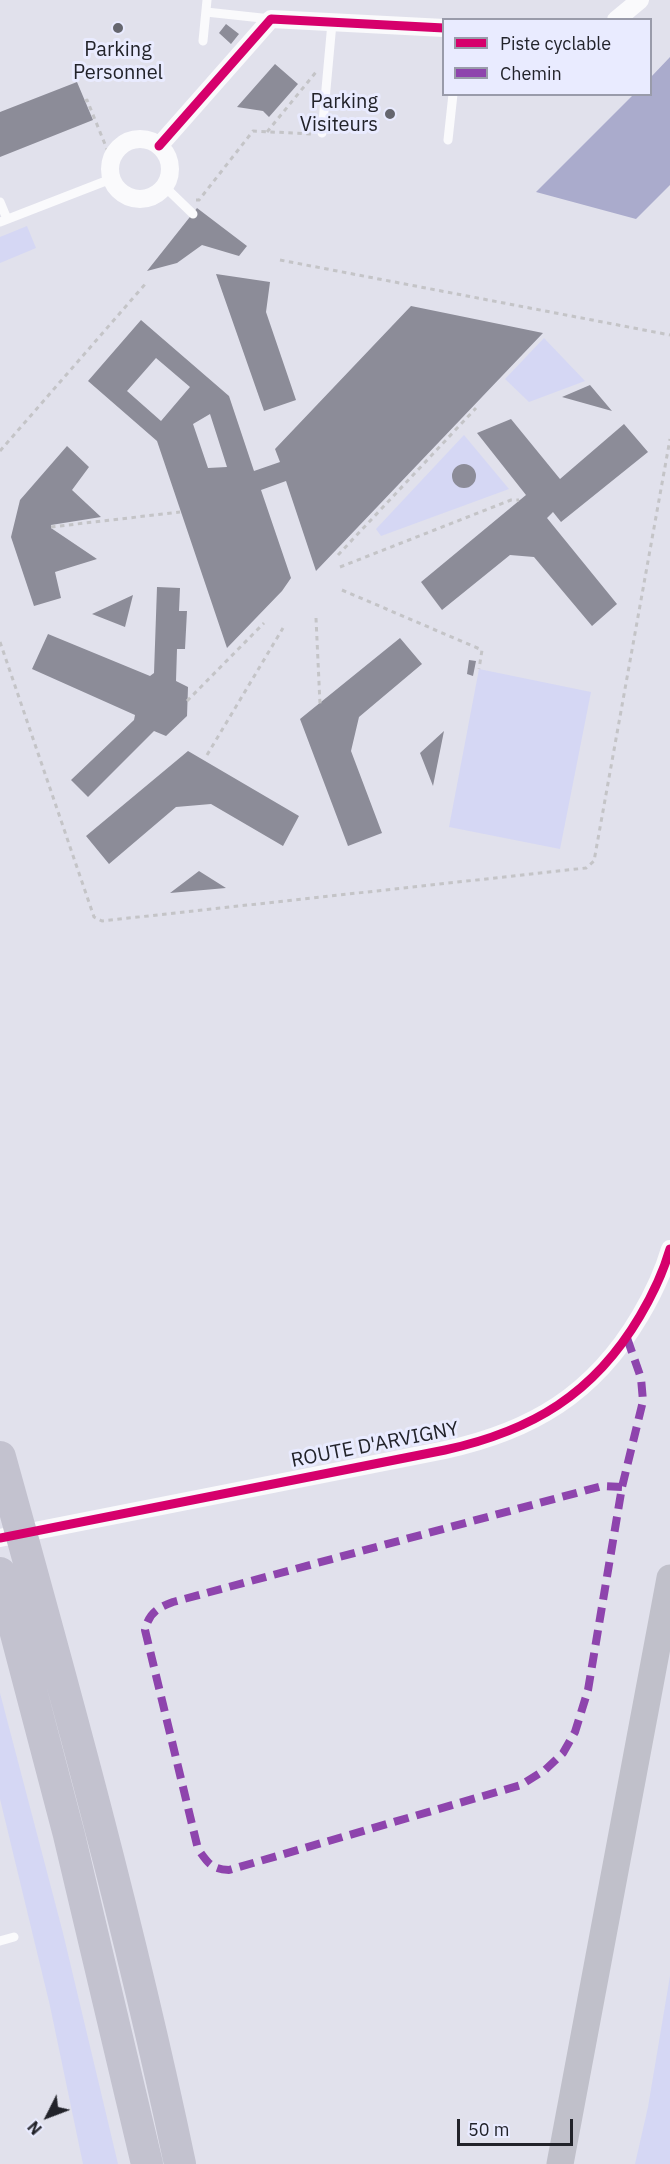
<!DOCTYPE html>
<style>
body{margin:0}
#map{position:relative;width:670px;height:2164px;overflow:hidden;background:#e1e1ec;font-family:"IBM Plex Sans",sans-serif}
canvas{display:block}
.legend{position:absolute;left:442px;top:18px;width:210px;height:78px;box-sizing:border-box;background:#e9ebff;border:2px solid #999baa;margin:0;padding:8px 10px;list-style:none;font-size:18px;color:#22232a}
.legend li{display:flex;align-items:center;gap:12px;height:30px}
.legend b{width:30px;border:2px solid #999baa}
.north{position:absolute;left:18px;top:2086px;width:60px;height:60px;-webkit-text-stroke:4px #e9ebff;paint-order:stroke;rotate:228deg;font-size:16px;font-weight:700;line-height:24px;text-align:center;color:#22232a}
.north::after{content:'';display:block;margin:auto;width:21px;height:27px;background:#22232a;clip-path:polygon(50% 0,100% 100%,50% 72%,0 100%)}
.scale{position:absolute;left:457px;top:2119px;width:116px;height:27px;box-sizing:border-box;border:3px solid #22232a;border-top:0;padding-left:8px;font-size:18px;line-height:21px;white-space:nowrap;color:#22232a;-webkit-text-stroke:4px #e9ebff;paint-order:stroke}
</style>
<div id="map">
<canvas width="670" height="2164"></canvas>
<ul class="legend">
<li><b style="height:8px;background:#d6006c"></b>Piste cyclable</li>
<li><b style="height:8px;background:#8e44ad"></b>Chemin</li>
</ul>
<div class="north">N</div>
<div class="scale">50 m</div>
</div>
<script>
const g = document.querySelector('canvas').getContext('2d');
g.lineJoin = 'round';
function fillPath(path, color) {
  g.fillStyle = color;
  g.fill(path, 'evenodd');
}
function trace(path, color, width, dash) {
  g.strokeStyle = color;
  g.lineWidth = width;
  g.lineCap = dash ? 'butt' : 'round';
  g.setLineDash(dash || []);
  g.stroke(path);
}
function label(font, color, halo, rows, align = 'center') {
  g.font = font + ' "IBM Plex Sans",sans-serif';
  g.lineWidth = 6;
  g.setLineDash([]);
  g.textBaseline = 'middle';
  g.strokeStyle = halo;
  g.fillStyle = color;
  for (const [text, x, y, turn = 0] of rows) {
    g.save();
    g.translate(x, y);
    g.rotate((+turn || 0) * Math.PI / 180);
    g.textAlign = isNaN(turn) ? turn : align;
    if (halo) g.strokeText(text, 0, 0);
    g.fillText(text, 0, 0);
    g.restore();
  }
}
fillPath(new Path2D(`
 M 27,226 L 36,248 L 0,263 L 0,237 Z
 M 544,338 L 585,381 L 529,402 L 505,379 Z
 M 464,435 L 509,489 L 381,536 L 376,529 Z
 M 479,669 L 591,692 L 560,849 L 449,827 Z
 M 0,1693 L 63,1933 L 118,2164 L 83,2164 L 50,2006 L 0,1799 Z
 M 670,1976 L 670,2164 L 635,2164 L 648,2107 Z`), '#d5d7f4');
fillPath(new Path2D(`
 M 670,57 L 670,185 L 636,219 L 536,192 L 633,95 L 650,94 L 651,77 Z`), '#aaabcc');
fillPath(new Path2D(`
 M 226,24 L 239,34 L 231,44 L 219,33 Z
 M 275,64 L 298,84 L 269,117 L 263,111 L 237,107 Z
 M 77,82 L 93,120 L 0,157 L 0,112 Z
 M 197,208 L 247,246 L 239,256 L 202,245 L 177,263 L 147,271 Z
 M 216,274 L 270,282 L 266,312 L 296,400 L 264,411 Z
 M 411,306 L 543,333 L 316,571 L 286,481 L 261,490 L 291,578 L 282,591 L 227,648 L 157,441 L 88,381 L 141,320 L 229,396 L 254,471 L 280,462 L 275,449 ZM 156,358 L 190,387 L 161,421 L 127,391 ZM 210,414 L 227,467 L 208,468 L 193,424 Z
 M 590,385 L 612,411 L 562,397 Z
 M 511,419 L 560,479 L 624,424 L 648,452 L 561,522 L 553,512 L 547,518 L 617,604 L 592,626 L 534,557 L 510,555 L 442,610 L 421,582 L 526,495 L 477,433 Z
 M 67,446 L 89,467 L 72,490 L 101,517 L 51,525 L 51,528 L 97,559 L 55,572 L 61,598 L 34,606 L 11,537 L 20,500 Z
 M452 476a12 12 0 1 1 24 0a12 12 0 1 1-24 0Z
 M 157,587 L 180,588 L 179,611 L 187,611 L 185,649 L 177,649 L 176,681 L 188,687 L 187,716 L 166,736 L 154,731 L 88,797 L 71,780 L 134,720 L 135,715 L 32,669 L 48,634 L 150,676 L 154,673 Z
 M 133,595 L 125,627 L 92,614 Z
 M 400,638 L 422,664 L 359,717 L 351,751 L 382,833 L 348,846 L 300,719 Z
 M 469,660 L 476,661 L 473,676 L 467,674 Z
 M 444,731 L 433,786 L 420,753 Z
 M 188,751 L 299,816 L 283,846 L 211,804 L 176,807 L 109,864 L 86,836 Z
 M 199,871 L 226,888 L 170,893 Z`), '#8c8c98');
trace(new Path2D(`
 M 85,101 L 87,100 L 111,159
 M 267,132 L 316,72
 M 196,200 L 199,200 L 253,131 L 311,134
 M 280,260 L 670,335
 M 0,451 L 147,282
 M 51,527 L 180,512
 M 338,555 L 476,408
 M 340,567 L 511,500 L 519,500
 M 342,590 L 482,650 L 479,669
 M 316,618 L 320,704
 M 0,642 L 94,917 L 102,921 L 586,868 L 594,861 L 670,439
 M 187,701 L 264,623
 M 207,755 L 283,628`), '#c4c4c7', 3, [4.5, 4.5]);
trace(new Path2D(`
 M 206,12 L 271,19
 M 203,41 L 207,0
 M 322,133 L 332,23
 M 448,140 L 453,94
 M 164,186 L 193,214
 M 0,202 L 7,219
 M 0,222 L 111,179
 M 0,1941 L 14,1937`), '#fafafc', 9);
trace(new Path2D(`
 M 616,20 L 640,0
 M110 169a30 30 0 1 1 60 0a30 30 0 1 1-60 0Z
 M 159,146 L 271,19 L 444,28
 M 0,1538 L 445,1450 C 532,1431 594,1394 640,1316 C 653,1294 663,1273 670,1249`), '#fafafc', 18);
trace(new Path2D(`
 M 560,2164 L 670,1578`), '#c0c0ca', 27);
trace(new Path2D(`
 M 0,1457 C 65,1691 130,1926 180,2164
 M 0,1573 L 69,1835 L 147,2164`), '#c3c2cf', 32);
trace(new Path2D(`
 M 622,1487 L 602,1486 L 173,1602 C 157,1608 149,1613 145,1630 L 198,1849 C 208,1863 211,1869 229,1870 L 521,1785 L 545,1770 L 563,1753 L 575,1732 L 588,1690 L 622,1487 L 643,1401 L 641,1378 L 627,1338`), '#8e44ad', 8, [15, 8]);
trace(new Path2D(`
 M 159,146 L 271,19 L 444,28
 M 0,1538 L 445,1450 C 532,1431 594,1394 640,1316 C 653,1294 663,1273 670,1249`), '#d6006c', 9);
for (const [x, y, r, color] of [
 [118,28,6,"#65666e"],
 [390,114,6,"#65666e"]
]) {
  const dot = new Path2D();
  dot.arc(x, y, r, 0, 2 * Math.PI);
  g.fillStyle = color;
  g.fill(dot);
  trace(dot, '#e9ebff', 2);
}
label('20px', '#22232a', '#e9ebff', [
 ["Parking",118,50],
 ["Personnel",118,73],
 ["Parking",378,102,"right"],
 ["Visiteurs",378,125,"right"]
]);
label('20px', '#22232a', '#e9ebff', [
 ["ROUTE D'ARVIGNY",375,1445,-11]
]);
</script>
